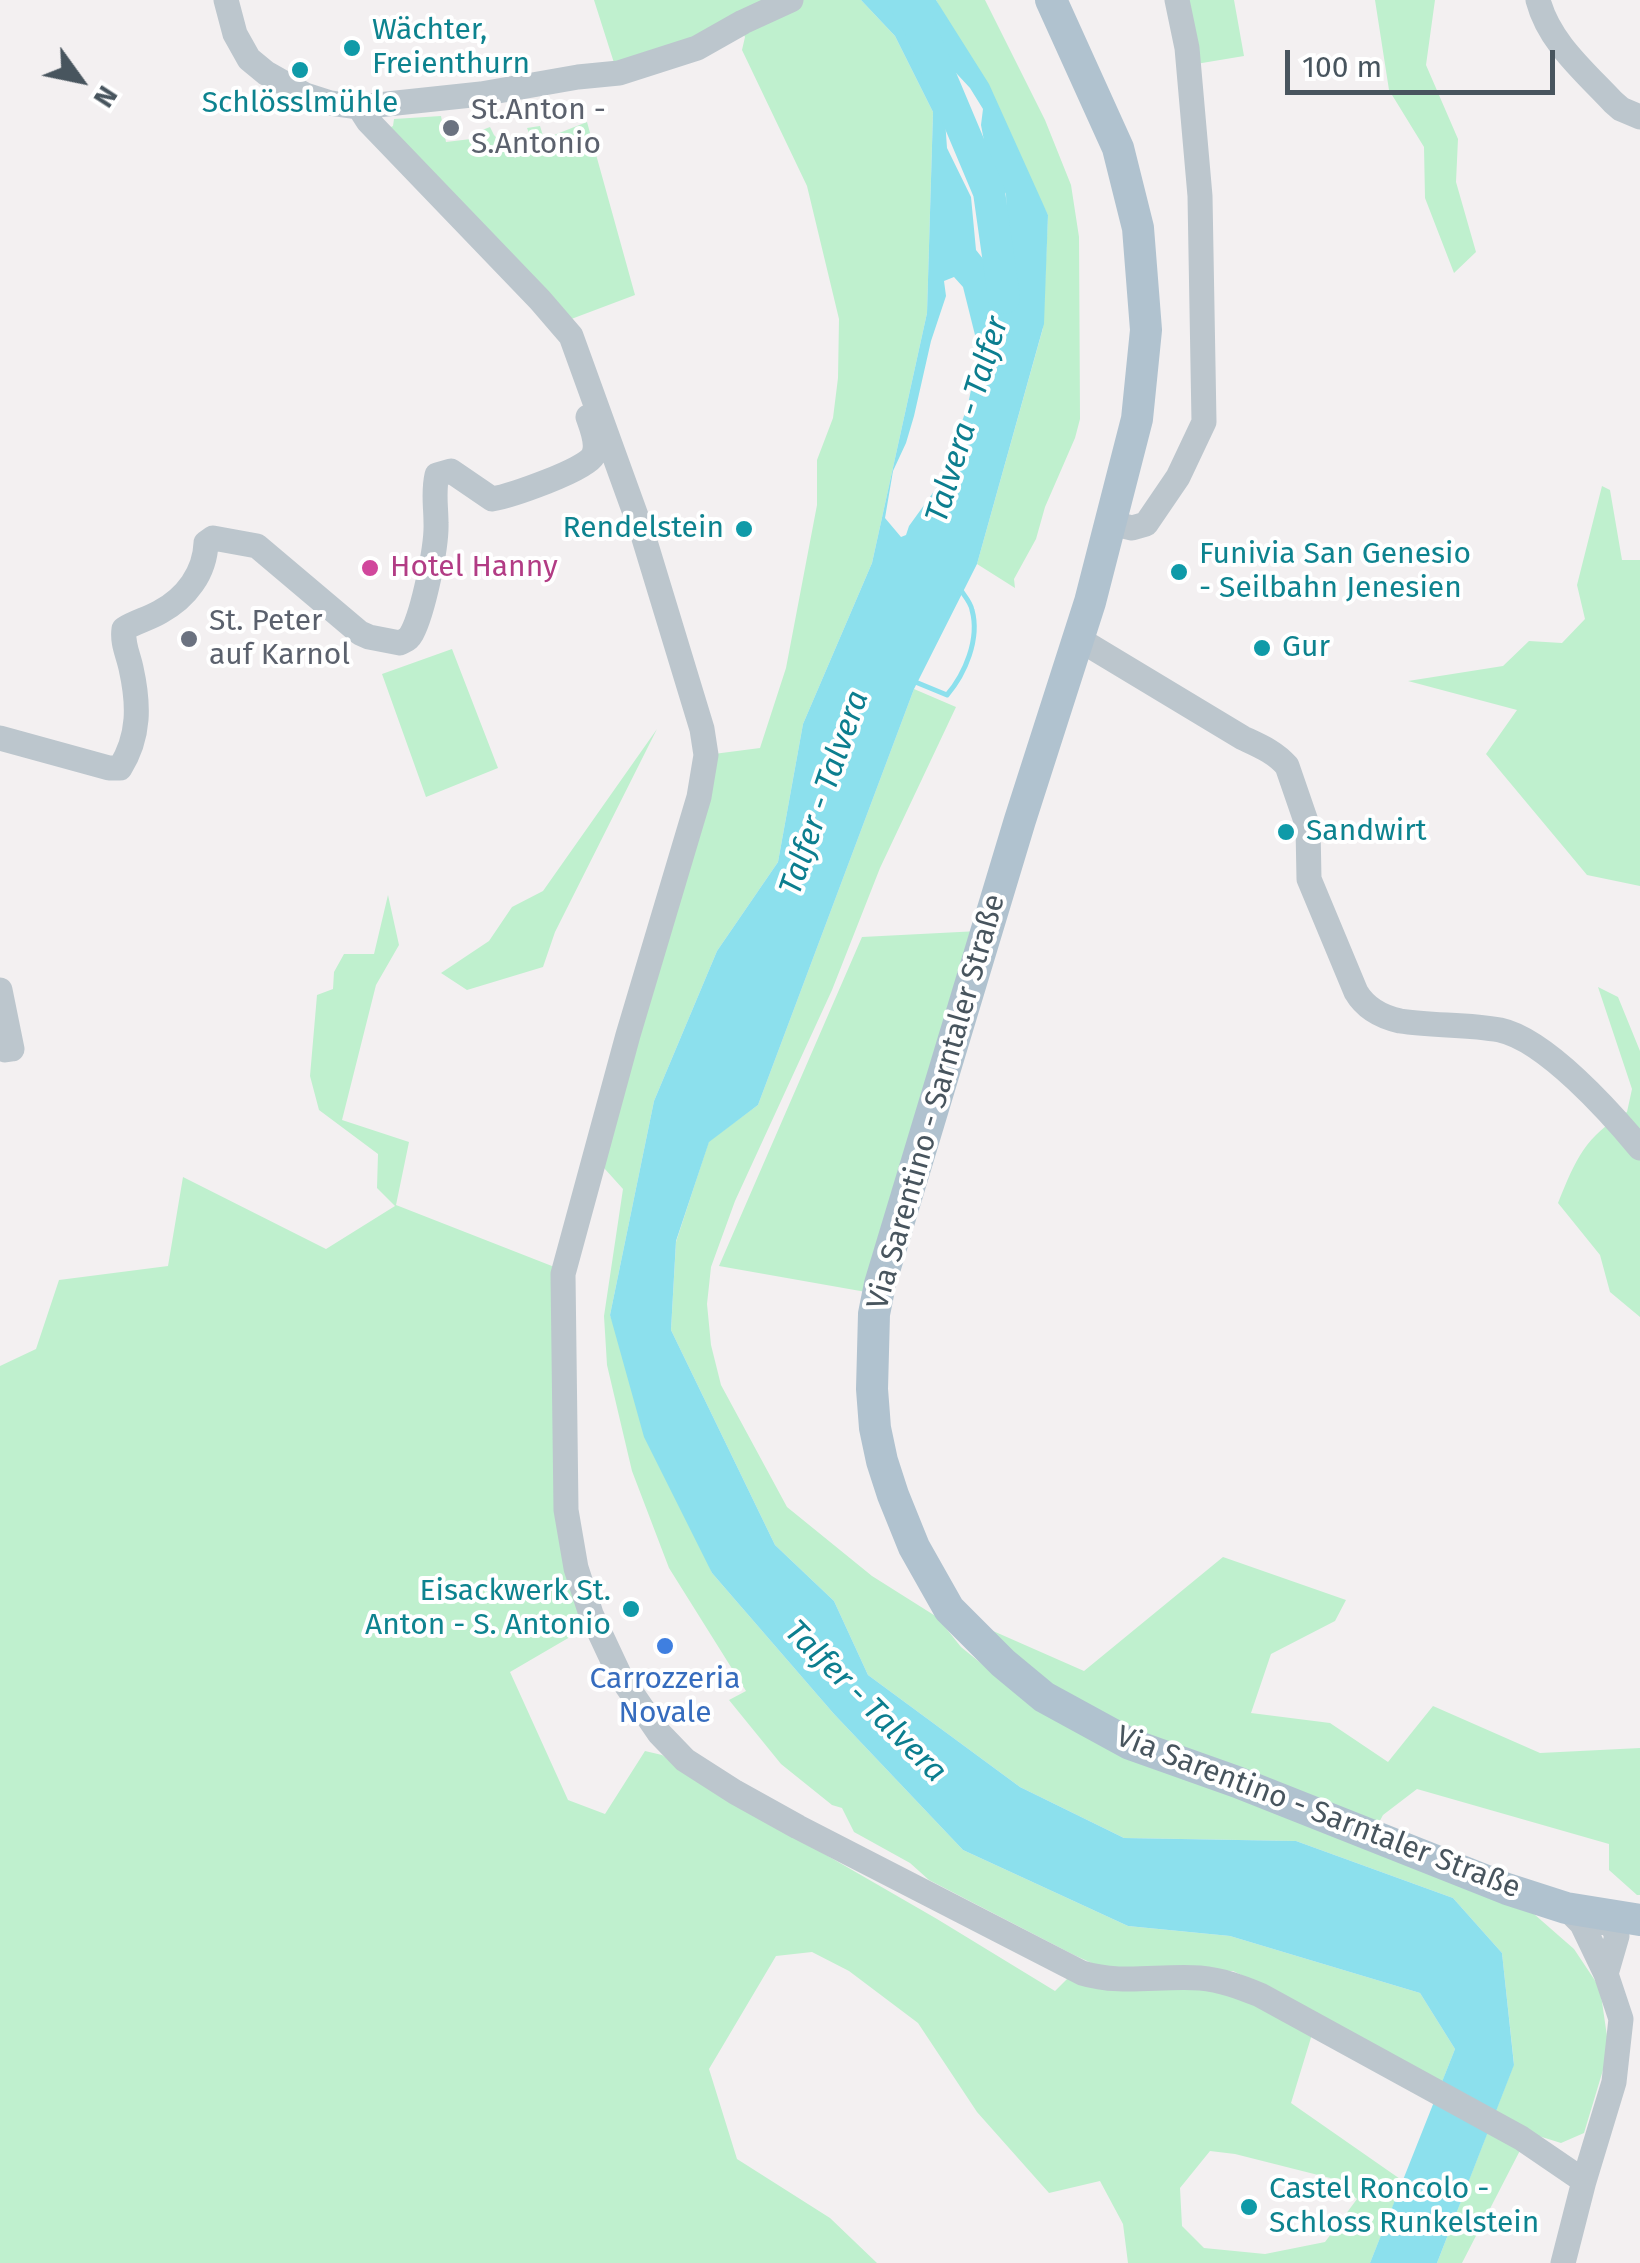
<!DOCTYPE html>
<meta charset="utf-8">
<style>
body{margin:0}
#map{position:relative;width:1640px;height:2263px;overflow:hidden;background:#f3f0f1;font-family:"Fira Sans",sans-serif}
canvas{display:block}
.north{position:absolute;left:30px;top:30px;width:100px;height:100px;-webkit-text-stroke:8px #fff;paint-order:stroke;rotate:123deg;font-size:28px;font-weight:700;line-height:40px;text-align:center;color:#48555e}
.north::after{content:'';display:block;margin:auto;width:35px;height:45px;background:#48555e;clip-path:polygon(50% 0,100% 100%,50% 72%,0 100%)}
.scale{position:absolute;left:1285px;top:50px;width:270px;height:45px;box-sizing:border-box;border:5px solid #48555e;border-top:0;padding-left:12px;font-size:30px;line-height:35px;white-space:nowrap;color:#48555e;-webkit-text-stroke:8px #fff;paint-order:stroke}
</style>
<div id="map">
<canvas width="1640" height="2263"></canvas>
<div class="north">N</div>
<div class="scale">100 m</div>
</div>
<script>
const g = document.querySelector('canvas').getContext('2d');
g.lineJoin = 'round';
function fillPath(path, color) {
  g.fillStyle = color;
  g.fill(path, 'evenodd');
}
function trace(path, color, width, dash) {
  g.strokeStyle = color;
  g.lineWidth = width;
  g.lineCap = dash ? 'butt' : 'round';
  g.setLineDash(dash || []);
  g.stroke(path);
}
function label(font, color, halo, rows, align = 'center') {
  g.font = font + ' "Fira Sans",sans-serif';
  g.lineWidth = 8;
  g.setLineDash([]);
  g.textBaseline = 'middle';
  g.strokeStyle = halo;
  g.fillStyle = color;
  for (const [text, x, y, turn = 0] of rows) {
    g.save();
    g.translate(x, y);
    g.rotate((+turn || 0) * Math.PI / 180);
    g.textAlign = isNaN(turn) ? turn : align;
    if (halo) g.strokeText(text, 0, 0);
    g.fillText(text, 0, 0);
    g.restore();
  }
}
fillPath(new Path2D(`
 M 594,0 L 861,0 L 895,36 L 933,112 L 927,313 L 872,563 L 803,724 L 778,862 L 717,951 L 654,1101 L 610,1315 L 712,1573 L 834,1714 L 963,1850 L 1128,1926 L 1230,1936 L 1420,1993 L 1455,2049 L 1442,2082 L 1275,1991 L 1233,1971 L 1107,1970 L 1074,1955 L 929,1880 L 910,1863 L 854,1832 L 842,1808 L 832,1805 L 781,1764 L 729,1700 L 746,1691 L 669,1568 L 632,1471 L 607,1365 L 604,1316 L 623,1189 L 595,1158 L 706,755 L 760,748 L 786,668 L 817,505 L 817,460 L 833,418 L 838,378 L 839,319 L 807,186 L 742,50 L 745,37 L 737,19 L 687,43 L 615,66 Z
 M 936,0 L 985,0 L 1045,120 L 1071,185 L 1079,237 L 1080,419 L 1075,438 L 1045,507 L 1036,539 L 1014,579 L 1015,588 L 977,564 L 1043,328 L 1048,215 Z
 M 1173,0 L 1234,0 L 1244,56 L 1184,66 Z
 M 1375,0 L 1435,0 L 1426,65 L 1458,139 L 1456,182 L 1476,252 L 1454,273 L 1425,198 L 1424,147 L 1389,90 Z
 M 441,116 L 446,142 L 471,139 L 472,134 L 490,127 L 494,135 L 515,158 L 534,145 L 527,128 L 540,126 L 544,139 L 587,122 L 635,295 L 566,321 L 389,128 L 393,126 L 394,119 Z
 M 1602,486 L 1610,490 L 1622,560 L 1640,560 L 1640,886 L 1587,875 L 1486,754 L 1517,710 L 1408,681 L 1503,666 L 1529,641 L 1562,643 L 1585,619 L 1577,585 Z
 M 452,649 L 498,768 L 426,797 L 382,674 Z
 M 914,689 L 956,707 L 880,868 L 832,990 L 735,1201 L 711,1267 L 707,1304 L 711,1345 L 721,1385 L 787,1507 L 872,1576 L 937,1617 L 961,1647 L 993,1673 L 984,1627 L 1084,1671 L 1223,1557 L 1346,1600 L 1335,1621 L 1271,1654 L 1251,1713 L 1330,1723 L 1388,1762 L 1433,1706 L 1540,1753 L 1640,1748 L 1640,1895 L 1637,1895 L 1609,1870 L 1609,1844 L 1417,1789 L 1383,1815 L 1375,1830 L 1534,1914 L 1574,1949 L 1600,1988 L 1609,2050 L 1584,2133 L 1561,2143 L 1529,2133 L 1462,2263 L 1437,2263 L 1514,2064 L 1502,1953 L 1453,1898 L 1296,1841 L 1124,1838 L 1020,1787 L 868,1675 L 834,1601 L 775,1545 L 671,1330 L 676,1242 L 709,1141 L 758,1105 Z
 M 657,729 L 555,932 L 543,967 L 467,990 L 441,973 L 489,941 L 512,907 L 543,891 Z
 M 388,895 L 399,945 L 376,985 L 342,1120 L 409,1142 L 396,1205 L 557,1268 L 564,1510 L 594,1623 L 510,1672 L 568,1800 L 605,1814 L 645,1751 L 662,1755 L 698,1781 L 937,1919 L 1055,1991 L 1069,1977 L 1201,1984 L 1236,1992 L 1313,2031 L 1291,2103 L 1403,2181 L 1370,2263 L 1128,2263 L 1123,2224 L 1100,2181 L 1049,2193 L 977,2112 L 918,2023 L 849,1971 L 812,1952 L 776,1956 L 709,2069 L 737,2159 L 830,2218 L 877,2263 L 0,2263 L 0,1366 L 36,1349 L 59,1280 L 168,1266 L 183,1177 L 326,1249 L 395,1206 L 377,1188 L 378,1154 L 319,1110 L 310,1076 L 317,995 L 333,989 L 334,972 L 344,954 L 374,954 ZM 1210,2151 L 1235,2154 L 1330,2178 L 1357,2199 L 1325,2242 L 1265,2254 L 1204,2248 L 1182,2226 L 1180,2188 Z
 M 979,931 L 866,1292 L 719,1266 L 862,937 Z
 M 1598,987 L 1618,997 L 1640,1051 L 1640,1317 L 1610,1292 L 1600,1255 L 1558,1203 C 1576,1159 1585,1136 1627,1112 L 1632,1089 Z`), '#bff0ce');
fillPath(new Path2D(`
 M 861,0 L 936,0 L 989,84 L 1048,215 L 1044,324 L 977,564 L 914,689 L 758,1105 L 709,1142 L 676,1241 L 671,1330 L 775,1545 L 834,1601 L 868,1675 L 1020,1787 L 1124,1838 L 1296,1841 L 1453,1898 L 1502,1953 L 1514,2065 L 1437,2263 L 1370,2263 L 1455,2049 L 1420,1993 L 1230,1936 L 1128,1926 L 963,1850 L 834,1714 L 712,1573 L 644,1437 L 610,1315 L 654,1101 L 717,951 L 778,862 L 803,724 L 872,563 L 927,313 L 933,112 L 895,36 ZM 938,58 L 944,60 L 970,88 L 983,109 L 981,125 L 989,167 L 1006,194 L 1007,227 L 1004,242 L 1001,249 L 987,261 L 984,260 L 976,250 L 971,197 L 947,148 L 943,91 L 936,62 ZM 954,277 L 963,287 L 977,343 L 977,362 L 968,404 L 948,463 L 935,490 L 909,526 L 906,535 L 901,537 L 885,518 L 893,471 L 906,443 L 914,416 L 931,341 L 946,296 L 944,281 Z`), '#8ce0ed');
trace(new Path2D(`
 M 913,681 L 947,695 C 965,674 980,639 972,610 C 971,603 964,595 960,589`), '#8ce0ed', 5);
trace(new Path2D(`
 M 903,0 L 917,21 L 989,192 L 1004,298`), '#8ce0ed', 32);
trace(new Path2D(`
 M 226,0 L 235,34 L 249,59 L 266,73 L 305,95 L 330,103 L 359,107 L 481,94 L 578,77 L 619,73 L 697,48 L 743,22 L 791,0
 M 1538,0 C 1549,42 1584,71 1613,102 L 1621,109 L 1640,117
 M 359,107 L 368,121 L 540,300 L 571,336 L 643,535 L 702,729 L 706,755 L 699,797 L 628,1035 L 563,1274 L 566,1510 L 576,1568 L 591,1614 L 620,1676 L 659,1733 L 685,1760 L 735,1792 L 798,1827 L 1082,1973 C 1121,1985 1160,1975 1200,1978 C 1222,1980 1240,1987 1260,1995 L 1521,2138 L 1584,2181
 M 1111,523 L 1132,528 L 1146,524 L 1178,477 L 1204,422 L 1200,196 L 1187,48 L 1177,0
 M 1077,638 L 1243,738 C 1260,746 1275,752 1287,766 L 1308,827 L 1309,879 L 1356,992 C 1366,1009 1382,1017 1400,1021 C 1433,1026 1468,1024 1500,1030 C 1546,1040 1611,1113 1640,1148
 M 0,738 L 109,768 L 120,768 C 140,736 139,704 131,668 C 128,654 122,643 124,629 C 135,622 148,619 160,612 C 186,598 205,573 206,543 L 213,538 L 257,546 L 360,633 L 369,637 L 400,643 C 407,639 408,640 412,633 C 423,612 437,547 436,523 C 436,506 433,492 437,475 L 451,471 L 492,499 C 510,496 586,470 593,456 C 599,445 592,428 588,417
 M 0,990 L 12,1049 L 5,1050 L 0,1048
 M 1599,1923 L 1608,1915 L 1617,1936 L 1606,1974
 M 1563,2263 L 1584,2181 L 1614,2082 L 1621,2019 L 1606,1974 L 1582,1924 L 1566,1908`), '#bcc6cd', 25);
trace(new Path2D(`
 M 1051,0 L 1118,148 L 1138,228 L 1146,330 L 1137,419 L 1090,602 L 1020,820 L 880,1284 L 874,1314 L 872,1389 L 875,1428 L 882,1461 L 893,1495 L 914,1547 L 949,1609 L 1003,1663 L 1044,1697 L 1130,1744 L 1237,1782 L 1507,1889 L 1566,1908 L 1640,1920`), '#b0c2cf', 32);
for (const [x, y, r, color] of [
 [352,48,10,"#0f9aa8"],
 [300,70,10,"#0f9aa8"],
 [451,128,10,"#6b7280"],
 [744,529,10,"#0f9aa8"],
 [370,568,10,"#d1479c"],
 [1179,572,10,"#0f9aa8"],
 [189,639,10,"#6b7280"],
 [1262,648,10,"#0f9aa8"],
 [1286,832,10,"#0f9aa8"],
 [631,1609,10,"#0f9aa8"],
 [665,1646,10,"#3f7fe0"],
 [1249,2207,10,"#0f9aa8"]
]) {
  const dot = new Path2D();
  dot.arc(x, y, r, 0, 2 * Math.PI);
  g.fillStyle = color;
  g.fill(dot);
  trace(dot, '#fff', 4);
}
label('30px', '#0d838f', '#fff', [
 ["Wächter,",372,31],
 ["Freienthurn",372,65],
 ["Schlösslmühle",300,104,"center"],
 ["Rendelstein",724,529,"right"],
 ["Funivia San Genesio",1199,555],
 ["- Seilbahn Jenesien",1199,589],
 ["Gur",1282,648],
 ["Sandwirt",1306,832],
 ["Eisackwerk St.",611,1592,"right"],
 ["Anton - S. Antonio",611,1626,"right"],
 ["Castel Roncolo -",1269,2190],
 ["Schloss Runkelstein",1269,2224]
], 'left');
label('30px', '#5b616d', '#fff', [
 ["St.Anton -",471,111],
 ["S.Antonio",471,145],
 ["St. Peter",209,622],
 ["auf Karnol",209,656]
], 'left');
label('30px', '#b23c85', '#fff', [
 ["Hotel Hanny",390,568]
], 'left');
label('30px', '#48555e', '#fff', [
 ["Via Sarentino - Sarntaler Straße",937,1102,-74],
 ["Via Sarentino - Sarntaler Straße",1318,1813,21]
]);
label('30px', '#366cbe', '#fff', [
 ["Carrozzeria",665,1680],
 ["Novale",665,1714]
]);
label('italic 32px', '#0c7e8f', '#fff', [
 ["Talvera - Talfer",968,420,-73],
 ["Talfer - Talvera",825,793,-71],
 ["Talfer - Talvera",865,1702,45]
]);
</script>
